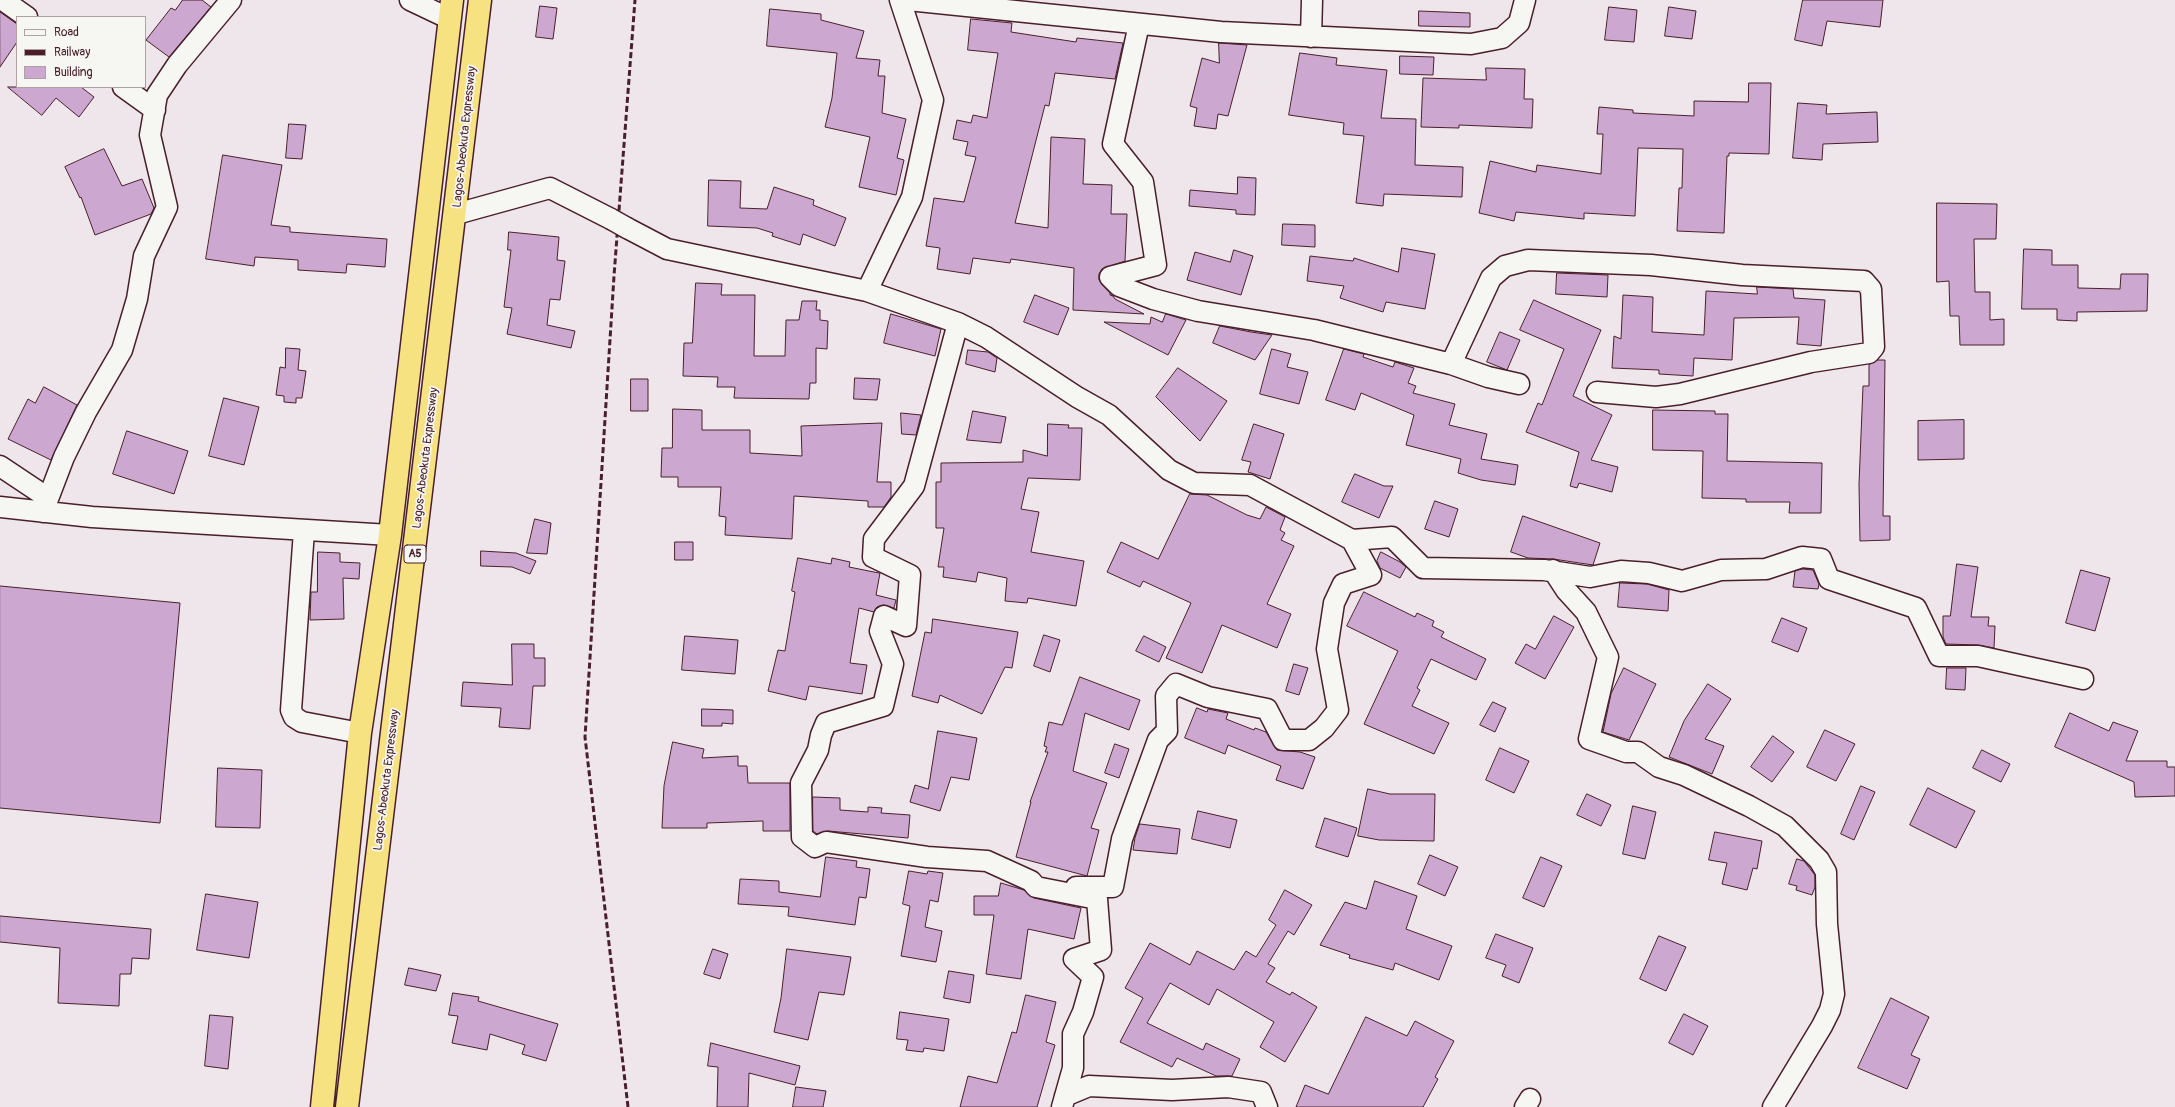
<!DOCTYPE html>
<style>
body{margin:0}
#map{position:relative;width:2175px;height:1107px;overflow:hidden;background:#eee6eb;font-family:Pangolin,sans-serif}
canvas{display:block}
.legend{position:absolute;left:16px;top:16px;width:130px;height:72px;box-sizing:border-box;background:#f6f6f2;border:1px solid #b1a0a2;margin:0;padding:5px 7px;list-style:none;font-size:12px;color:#4a1f2b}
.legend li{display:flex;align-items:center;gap:8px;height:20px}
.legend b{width:20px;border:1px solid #b1a0a2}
</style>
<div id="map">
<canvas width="2175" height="1107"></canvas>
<ul class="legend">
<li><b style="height:5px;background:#f6f6f2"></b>Road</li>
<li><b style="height:5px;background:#4a1f2b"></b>Railway</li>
<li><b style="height:11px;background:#cca8d1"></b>Building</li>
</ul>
</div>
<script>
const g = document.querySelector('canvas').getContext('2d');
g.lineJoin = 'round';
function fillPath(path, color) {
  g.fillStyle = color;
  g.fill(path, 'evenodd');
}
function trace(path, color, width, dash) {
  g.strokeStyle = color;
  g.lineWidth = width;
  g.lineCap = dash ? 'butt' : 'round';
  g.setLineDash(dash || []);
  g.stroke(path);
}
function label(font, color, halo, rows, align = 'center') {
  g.font = font + ' Pangolin,sans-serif';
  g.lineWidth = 3.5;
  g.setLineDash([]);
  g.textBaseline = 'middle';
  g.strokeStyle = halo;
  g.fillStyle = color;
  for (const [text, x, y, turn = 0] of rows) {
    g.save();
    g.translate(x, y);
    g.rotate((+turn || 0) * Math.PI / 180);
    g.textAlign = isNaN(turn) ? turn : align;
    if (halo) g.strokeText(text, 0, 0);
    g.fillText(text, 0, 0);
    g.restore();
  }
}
const building = new Path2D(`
 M 183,0 L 202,0 L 211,7 L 169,57 L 146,40 L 171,8 L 175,10 Z
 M 1803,0 L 1883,0 L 1880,27 L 1827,21 L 1822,46 L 1795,40 Z
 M 540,6 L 557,8 L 553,39 L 536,37 Z
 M 1609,7 L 1637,10 L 1634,42 L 1605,40 Z
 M 1669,7 L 1696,11 L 1692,39 L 1665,36 Z
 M 770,9 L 821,14 L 821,20 L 864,31 L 856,58 L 880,60 L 878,76 L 885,76 L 882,113 L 906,119 L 897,158 L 904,160 L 896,195 L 859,187 L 870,137 L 825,127 L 832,98 L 837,53 L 767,46 Z
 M 1419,11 L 1470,13 L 1470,27 L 1419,26 Z
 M 0,12 L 17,24 L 17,42 L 0,67 Z
 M 971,19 L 1012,23 L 1011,32 L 1076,42 L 1077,38 L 1123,43 L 1115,79 L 1055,73 L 1049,106 L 1045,105 L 1015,223 L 1048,228 L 1051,137 L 1085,139 L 1083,184 L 1112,185 L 1111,214 L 1127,214 L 1125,261 L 1102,269 L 1099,274 L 1099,280 L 1110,293 L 1110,295 L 1113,296 L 1115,299 L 1144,314 L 1073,310 L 1074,268 L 1011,259 L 1010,263 L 973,258 L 970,274 L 937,269 L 940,248 L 926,246 L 934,198 L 964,202 L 976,157 L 965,155 L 968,142 L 953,139 L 957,120 L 971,123 L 973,115 L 987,118 L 998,53 L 968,50 Z
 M 1219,43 L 1247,45 L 1228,116 L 1218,114 L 1216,129 L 1194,126 L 1197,108 L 1190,106 L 1202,58 L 1219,63 Z
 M 1300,53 L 1337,58 L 1336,65 L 1387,70 L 1381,118 L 1416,119 L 1415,165 L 1463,167 L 1462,197 L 1384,194 L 1383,206 L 1356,203 L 1364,136 L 1343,134 L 1344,123 L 1289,115 Z
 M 1400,56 L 1434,57 L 1433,75 L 1400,74 Z
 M 1486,68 L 1525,69 L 1524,99 L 1533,99 L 1532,128 L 1459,125 L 1459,128 L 1421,127 L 1423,78 L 1486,80 Z
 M 1749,83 L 1771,83 L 1769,154 L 1729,153 L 1729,156 L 1727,156 L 1724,233 L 1677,231 L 1679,188 L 1682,188 L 1683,149 L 1638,148 L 1635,216 L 1584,213 L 1584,219 L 1516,212 L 1514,221 L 1479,213 L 1490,161 L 1536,172 L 1537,165 L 1601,174 L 1603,134 L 1597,134 L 1599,107 L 1633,110 L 1633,113 L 1694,116 L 1694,101 L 1748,102 Z
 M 8,87 L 81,87 L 94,97 L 79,117 L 56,98 L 42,115 Z
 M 1798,103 L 1827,105 L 1826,114 L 1877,112 L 1878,142 L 1823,144 L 1822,160 L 1793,158 Z
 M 289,124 L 306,125 L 302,159 L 286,158 Z
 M 104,149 L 122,186 L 142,179 L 154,208 L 151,214 L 95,235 L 81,197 L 80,198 L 65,167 Z
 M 223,155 L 282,165 L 271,225 L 290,227 L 290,232 L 387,239 L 385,267 L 347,264 L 346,273 L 298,270 L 298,260 L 255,257 L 254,266 L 206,259 Z
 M 1238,177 L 1256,178 L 1255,215 L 1236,214 L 1236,210 L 1189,206 L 1190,190 L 1237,194 Z
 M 709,180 L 741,181 L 740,208 L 767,209 L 774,187 L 814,200 L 813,205 L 846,218 L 835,246 L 803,234 L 800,245 L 772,236 L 773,233 L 757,228 L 708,226 Z
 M 1937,203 L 1997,204 L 1996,239 L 1974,239 L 1975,292 L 1990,292 L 1990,320 L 2004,319 L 2004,345 L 1960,345 L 1959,316 L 1950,316 L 1949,281 L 1937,282 Z
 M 1283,224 L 1315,225 L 1315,247 L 1282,245 Z
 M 509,232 L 559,237 L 557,260 L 565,261 L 560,300 L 550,299 L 547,325 L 575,331 L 571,348 L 507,334 L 512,308 L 504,307 L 511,250 L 508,250 Z
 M 1402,248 L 1435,254 L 1425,309 L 1386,302 L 1383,312 L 1340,298 L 1344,286 L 1307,281 L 1310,256 L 1353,261 L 1354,258 L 1398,272 Z
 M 2024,249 L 2052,250 L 2052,265 L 2078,265 L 2078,288 L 2120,289 L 2121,274 L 2148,274 L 2147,311 L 2077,312 L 2077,321 L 2057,320 L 2057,309 L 2022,309 Z
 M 1234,250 L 1253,256 L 1241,295 L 1187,280 L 1195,252 L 1230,262 Z
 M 1557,273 L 1608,275 L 1607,297 L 1556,294 Z
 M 696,283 L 722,284 L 721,295 L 755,295 L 754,356 L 785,356 L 786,320 L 799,320 L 802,301 L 817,301 L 816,310 L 820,310 L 820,320 L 828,321 L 827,349 L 816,348 L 816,383 L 810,383 L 809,399 L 734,398 L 735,387 L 717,387 L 718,377 L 683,376 L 684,343 L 692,343 Z
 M 1757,287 L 1793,289 L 1794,298 L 1825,300 L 1821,346 L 1797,344 L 1799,317 L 1734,318 L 1732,360 L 1694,358 L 1693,376 L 1659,374 L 1659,370 L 1612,368 L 1614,336 L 1621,339 L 1623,295 L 1653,297 L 1652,332 L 1704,335 L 1706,291 L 1757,294 Z
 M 1035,295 L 1069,308 L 1058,335 L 1024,322 Z
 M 1534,300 L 1601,330 L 1573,396 L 1612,415 L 1591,460 L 1618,467 L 1612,492 L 1579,483 L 1577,488 L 1570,486 L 1579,452 L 1526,432 L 1538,403 L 1542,405 L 1564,349 L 1520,330 Z
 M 891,314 L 941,329 L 935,356 L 884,343 Z
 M 1166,314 L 1186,320 L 1168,355 L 1104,322 L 1150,324 L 1151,317 L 1162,322 Z
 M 1220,326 L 1251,332 L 1272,335 L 1255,360 L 1213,343 Z
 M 1500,332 L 1520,340 L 1507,370 L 1487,362 Z
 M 286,348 L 300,349 L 298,370 L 306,371 L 302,398 L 296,398 L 296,403 L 284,402 L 284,396 L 276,395 L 280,367 L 285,368 Z
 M 1272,349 L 1291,354 L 1287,367 L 1308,372 L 1299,404 L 1260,394 Z
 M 1344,349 L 1364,354 L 1363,357 L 1393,367 L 1395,362 L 1414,368 L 1408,383 L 1416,386 L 1413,393 L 1455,404 L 1449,425 L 1487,434 L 1481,459 L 1518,465 L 1515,485 L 1481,480 L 1458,473 L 1461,459 L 1406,445 L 1414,415 L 1361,393 L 1355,410 L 1326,400 Z
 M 968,350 L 988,352 L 997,358 L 995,372 L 966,364 Z
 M 1878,360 L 1885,360 L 1883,516 L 1890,516 L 1890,540 L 1860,541 L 1859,484 L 1863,386 L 1869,386 L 1869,365 Z
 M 1178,368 L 1227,401 L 1200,441 L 1156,397 Z
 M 855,378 L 880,379 L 877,400 L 854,399 Z
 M 631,379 L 648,379 L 648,411 L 631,411 Z
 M 44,387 L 77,405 L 51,460 L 8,439 L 28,399 L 35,403 Z
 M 224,398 L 259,407 L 244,465 L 209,456 Z
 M 673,409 L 702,410 L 702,430 L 750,430 L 750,453 L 802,456 L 801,426 L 882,423 L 877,482 L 891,482 L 891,497 L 884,507 L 868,507 L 868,501 L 794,496 L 792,539 L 725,535 L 726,517 L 719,516 L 721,487 L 678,487 L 678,477 L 661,477 L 662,448 L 672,448 Z
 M 1653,410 L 1715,411 L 1715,414 L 1728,414 L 1727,461 L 1822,463 L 1821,513 L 1789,513 L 1790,502 L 1746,502 L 1746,499 L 1702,498 L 1703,451 L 1653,450 Z
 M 973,411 L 1006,417 L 1001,443 L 967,440 Z
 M 901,413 L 921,415 L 916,435 L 902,434 Z
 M 1964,420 L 1964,459 L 1918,460 L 1918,421 Z
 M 1048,424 L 1069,425 L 1068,428 L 1082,428 L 1080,480 L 1028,478 L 1021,509 L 1039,512 L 1031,552 L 1084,561 L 1076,606 L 1028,598 L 1027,603 L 1005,601 L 1007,578 L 978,572 L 976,582 L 943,577 L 944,567 L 938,567 L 944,528 L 936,528 L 936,482 L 941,482 L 941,463 L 1023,462 L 1023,450 L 1047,456 Z
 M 1254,424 L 1284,434 L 1270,479 L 1248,472 L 1251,462 L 1242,460 Z
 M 127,431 L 188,451 L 174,494 L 113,474 Z
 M 1355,474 L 1384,486 L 1393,486 L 1379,518 L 1342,502 Z
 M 1190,494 L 1207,495 L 1247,515 L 1260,519 L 1266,507 L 1285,517 L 1280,530 L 1285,533 L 1281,540 L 1294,546 L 1267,604 L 1291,614 L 1277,648 L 1222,625 L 1202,673 L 1166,658 L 1191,603 L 1143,581 L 1140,587 L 1107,572 L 1121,542 L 1158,559 Z
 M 1435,501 L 1458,509 L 1449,537 L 1425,529 Z
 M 1523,516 L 1600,543 L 1593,565 L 1553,559 L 1528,558 L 1511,552 Z
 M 535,519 L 551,523 L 547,554 L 527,553 Z
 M 675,542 L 693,542 L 693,560 L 675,560 Z
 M 481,551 L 516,553 L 536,561 L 530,574 L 512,567 L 481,566 Z
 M 318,552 L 340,553 L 340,562 L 360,563 L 359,579 L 343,578 L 344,619 L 310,620 L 311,592 L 317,592 Z
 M 1381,552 L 1400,562 L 1406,567 L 1400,578 L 1380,568 L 1377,561 Z
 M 798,558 L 831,564 L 832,558 L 850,562 L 849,567 L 879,573 L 880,573 L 876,595 L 896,600 L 894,608 L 883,605 L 877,607 L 874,612 L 859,608 L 850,663 L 867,665 L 862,694 L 809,686 L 806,700 L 768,691 L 778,650 L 785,651 L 795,592 L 792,591 Z
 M 1957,564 L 1978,567 L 1971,617 L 1989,617 L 1988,626 L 1995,626 L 1994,648 L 1978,645 L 1946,644 L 1943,637 L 1943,616 L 1950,616 Z
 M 1803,569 L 1813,570 L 1819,584 L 1818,589 L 1793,587 L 1795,571 Z
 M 2081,570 L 2110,578 L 2095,631 L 2066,623 Z
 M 1620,583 L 1647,584 L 1669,590 L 1668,611 L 1618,607 Z
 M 0,586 L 180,603 L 160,823 L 0,808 Z
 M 1364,592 L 1415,617 L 1417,613 L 1434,621 L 1432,626 L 1444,632 L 1441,637 L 1486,659 L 1476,680 L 1431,659 L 1417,688 L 1420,690 L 1412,706 L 1449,723 L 1434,754 L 1364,724 L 1398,651 L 1347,626 Z
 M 1554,616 L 1574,627 L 1545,679 L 1515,663 L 1526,644 L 1535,649 Z
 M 1782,618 L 1807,628 L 1798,652 L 1772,642 Z
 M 933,619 L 1018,632 L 1012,668 L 1005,667 L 982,714 L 940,695 L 938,703 L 912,696 L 925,632 L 931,633 Z
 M 1044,635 L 1060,640 L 1050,672 L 1034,666 Z
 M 685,636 L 738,640 L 735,674 L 682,670 Z
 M 1144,636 L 1166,647 L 1159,662 L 1136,651 Z
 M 512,644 L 534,644 L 534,658 L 545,658 L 545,686 L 533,686 L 530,729 L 499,727 L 501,708 L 461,706 L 463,682 L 512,685 Z
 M 1294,664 L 1308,668 L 1299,695 L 1286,691 Z
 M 1624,668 L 1656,684 L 1629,740 L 1603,732 L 1611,694 Z
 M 1947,668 L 1966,668 L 1965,690 L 1946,689 Z
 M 1080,677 L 1140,700 L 1129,730 L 1085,713 L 1073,771 L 1107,783 L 1091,828 L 1099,830 L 1087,876 L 1016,857 L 1031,802 L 1030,802 L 1048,752 L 1045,752 L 1047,747 L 1044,746 L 1049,722 L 1062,725 Z
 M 1708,684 L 1731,699 L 1705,739 L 1724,746 L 1712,774 L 1669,757 L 1684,721 Z
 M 1493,702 L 1506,708 L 1495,732 L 1480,725 Z
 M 1197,708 L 1207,712 L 1208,709 L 1228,713 L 1226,719 L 1254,730 L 1255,728 L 1266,732 L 1277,750 L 1300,752 L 1315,757 L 1303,789 L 1276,780 L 1281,766 L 1228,745 L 1225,754 L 1185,738 Z
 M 702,709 L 733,710 L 733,724 L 722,723 L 722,726 L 702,726 Z
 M 2070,713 L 2109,731 L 2113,722 L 2138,731 L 2126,761 L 2167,761 L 2167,767 L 2175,767 L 2175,796 L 2135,797 L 2134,782 L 2055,747 Z
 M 1825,730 L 1855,744 L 1836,781 L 1807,767 Z
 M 938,731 L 977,738 L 969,780 L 951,777 L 940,811 L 910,802 L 915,785 L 928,789 Z
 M 1773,736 L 1794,752 L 1772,782 L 1751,767 Z
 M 673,742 L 704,749 L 702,758 L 738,756 L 738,766 L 747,766 L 748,783 L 790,783 L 790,831 L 763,831 L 763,821 L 707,823 L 707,828 L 662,828 L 664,786 Z
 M 1115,744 L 1129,749 L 1119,778 L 1105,773 Z
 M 1500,748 L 1529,761 L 1514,793 L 1486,780 Z
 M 1982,750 L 2010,764 L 2001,782 L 1973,768 Z
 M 218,768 L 262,770 L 260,828 L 216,827 Z
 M 1861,786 L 1875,792 L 1854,840 L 1841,834 Z
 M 1928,788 L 1975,811 L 1956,848 L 1910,825 Z
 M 1368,789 L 1390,794 L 1435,794 L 1434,841 L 1379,840 L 1358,836 Z
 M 1587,794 L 1611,805 L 1601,826 L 1577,815 Z
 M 813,797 L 840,798 L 840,810 L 868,812 L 868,807 L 882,808 L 881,813 L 910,815 L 908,838 L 828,831 L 817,834 L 813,831 Z
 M 1633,806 L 1656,812 L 1645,859 L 1623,854 Z
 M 1198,811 L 1237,820 L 1230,848 L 1192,839 Z
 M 1325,818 L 1357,828 L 1348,857 L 1316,847 Z
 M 1140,824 L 1180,829 L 1177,854 L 1133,850 L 1135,838 Z
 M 1715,832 L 1762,841 L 1757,869 L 1753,868 L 1747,890 L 1722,884 L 1727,863 L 1709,860 Z
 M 1430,855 L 1458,867 L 1445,896 L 1418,884 Z
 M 826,857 L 857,861 L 856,867 L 870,869 L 866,898 L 859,897 L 855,925 L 788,916 L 789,907 L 738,904 L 740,879 L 779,881 L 779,892 L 820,897 Z
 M 1541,857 L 1562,866 L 1544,907 L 1523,898 Z
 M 1797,859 L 1804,861 L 1815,875 L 1815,887 L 1812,895 L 1796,890 L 1797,886 L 1789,884 Z
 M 909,871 L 927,874 L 928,871 L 943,873 L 938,902 L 930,900 L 925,927 L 942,931 L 936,962 L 901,956 L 910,906 L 903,904 Z
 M 1375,881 L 1417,896 L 1406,929 L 1452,946 L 1439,980 L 1395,963 L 1393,970 L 1349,958 L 1350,955 L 1320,945 L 1345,902 L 1366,909 Z
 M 1001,883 L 1024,890 L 1034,898 L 1081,908 L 1074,939 L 1028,929 L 1021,979 L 986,974 L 994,915 L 974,915 L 974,896 L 998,896 Z
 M 1285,890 L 1312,905 L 1294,935 L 1288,931 L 1268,964 L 1275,968 L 1266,982 L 1290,995 L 1292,992 L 1317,1007 L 1285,1062 L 1260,1047 L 1274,1022 L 1217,989 L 1209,1005 L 1170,983 L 1147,1023 L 1203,1050 L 1206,1043 L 1240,1059 L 1232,1076 L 1216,1076 L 1177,1058 L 1172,1067 L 1120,1042 L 1143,998 L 1125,988 L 1150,943 L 1190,965 L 1197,951 L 1234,970 L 1246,951 L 1256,957 L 1276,925 L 1269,920 Z
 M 206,894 L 258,902 L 249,958 L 197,950 Z
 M 0,916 L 151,929 L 149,959 L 132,958 L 131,974 L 120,974 L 119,1006 L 58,1003 L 60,948 L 0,942 Z
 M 1496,934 L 1533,948 L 1519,983 L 1502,976 L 1506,965 L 1486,958 Z
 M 1659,936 L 1686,947 L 1666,991 L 1640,979 Z
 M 713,949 L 728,954 L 720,979 L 704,974 Z
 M 787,949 L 851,957 L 844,995 L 819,992 L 808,1040 L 774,1032 L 781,998 Z
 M 409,968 L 441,975 L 436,991 L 405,985 Z
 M 949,971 L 974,975 L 970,1003 L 944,998 Z
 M 453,993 L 479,997 L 478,1001 L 558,1024 L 546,1061 L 522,1054 L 525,1045 L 490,1034 L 487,1050 L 452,1043 L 458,1016 L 449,1015 Z
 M 1026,995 L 1056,1002 L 1046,1042 L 1055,1045 L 1037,1107 L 960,1107 L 968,1076 L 997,1083 L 1012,1032 L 1016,1033 Z
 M 1891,998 L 1929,1017 L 1911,1055 L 1920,1059 L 1907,1089 L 1858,1068 Z
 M 900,1012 L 949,1019 L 944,1051 L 924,1048 L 923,1052 L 906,1050 L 908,1040 L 897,1039 Z
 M 1684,1014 L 1708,1026 L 1693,1055 L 1669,1043 Z
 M 210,1015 L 233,1017 L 228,1069 L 205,1066 Z
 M 1366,1017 L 1407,1036 L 1415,1021 L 1454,1041 L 1435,1077 L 1438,1079 L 1423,1107 L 1296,1107 L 1305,1085 L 1328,1094 Z
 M 711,1043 L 800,1066 L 795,1085 L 749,1073 L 748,1107 L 717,1107 L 718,1067 L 708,1066 Z
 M 796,1087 L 826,1091 L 823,1107 L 793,1107 Z`);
fillPath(building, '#cca8d1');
trace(building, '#4a1f2b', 1);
const minor = new Path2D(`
 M 3,0 L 27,17
 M 410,0 L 450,19
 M 908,0 L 1221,32 L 1471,44 L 1502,38 L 1519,23 L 1525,0
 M 1139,24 L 1113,144 L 1143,182 L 1156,265 L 1110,277 L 1119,286 L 1153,299 L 1198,311 L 1314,330 L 1451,364 L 1488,377 L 1519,384
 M 1311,37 L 1312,0
 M 123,87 L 155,110
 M 456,214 L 550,188 L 611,219
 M 627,228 L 667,249 L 867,291 L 958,323 L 986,337 L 1077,397 L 1109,415 L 1169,470 L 1194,483 L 1250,485 L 1352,540 L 1392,537 L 1423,568 L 1544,570 L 1590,577 L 1621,571 L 1649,573 L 1682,581 L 1721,570 L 1766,569 L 1802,557 L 1821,559 L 1829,579 L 1916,608 L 1939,656 L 1978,656 L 2083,679
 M 867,291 L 912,197 L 933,100 L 900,0
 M 958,323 L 914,486 L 874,539 L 873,557 L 910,575 L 906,626 L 884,616 L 880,631 L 893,664 L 883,706 L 826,723 L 821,735 L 818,750 L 801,783 L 802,837 L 815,847 L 826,842 L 927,857 L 987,861 L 1031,881 L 1036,887 L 1097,899 L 1101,950 L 1074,959 L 1093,977 L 1083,1012 L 1073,1034 L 1073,1068 L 1062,1107
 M 1451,364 L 1491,278 L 1505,266 L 1528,260 L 1651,265 L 1742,275 L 1864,281 L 1871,289 L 1874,347 L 1869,353 L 1811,362 L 1680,394 L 1656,397 L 1597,392
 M 0,466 L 48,498
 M 0,507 L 92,517 L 390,535
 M 43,512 L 64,457 L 86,412 L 122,350 L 137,299 L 144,256 L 167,207 L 150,135 L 157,95 L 177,65 L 231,0
 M 304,531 L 291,710 L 294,717 L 302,722 L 360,733
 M 1553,570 L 1566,590 L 1586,612 L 1608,657 L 1589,739 L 1626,752 L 1638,752 L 1659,767 L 1684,775 L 1749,806 L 1785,826 L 1819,860 L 1826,872 L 1827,924 L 1834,994 L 1830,1010 L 1822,1026 L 1773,1107
 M 1076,887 L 1113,887 L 1122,839 L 1158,740 L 1167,731 L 1166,696 L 1176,684 L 1208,697 L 1267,709 L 1283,740 L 1309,740 L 1324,728 L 1338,710 L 1327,649 L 1334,603 L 1343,584 L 1371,575 L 1352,540
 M 1065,1096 L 1089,1086 L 1172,1090 L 1228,1087 L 1261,1092 L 1267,1107
 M 1525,1107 L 1530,1099`);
const trunk = new Path2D(`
 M 322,1107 L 360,733 L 390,535 L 452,0
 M 347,1107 L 480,0`);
trace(minor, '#4a1f2b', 23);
trace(trunk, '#4a1f2b', 25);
trace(minor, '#f6f6f2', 20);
trace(trunk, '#f7e281', 22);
trace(new Path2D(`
 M 628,1107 L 585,737 L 614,276 L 635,0`), '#4a1f2b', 3, [6, 3]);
const minorBridge = new Path2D(`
 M 611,219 L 627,228`);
trace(minorBridge, '#4a1f2b', 23, []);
trace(minorBridge, '#f6f6f2', 20);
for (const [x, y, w] of [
 [415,554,22]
]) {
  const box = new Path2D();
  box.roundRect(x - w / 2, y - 9, w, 18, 3);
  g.fillStyle = '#f6f6f2';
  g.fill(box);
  trace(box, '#4a1f2b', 1);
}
label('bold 11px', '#4a1f2b', null, [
 ["A5",415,554]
]);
label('12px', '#4a1f2b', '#f6f6f2', [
 ["Lagos-Abeokuta Expressway",465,137,-84],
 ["Lagos-Abeokuta Expressway",426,458,-83],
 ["Lagos-Abeokuta Expressway",387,780,-83]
]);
</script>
